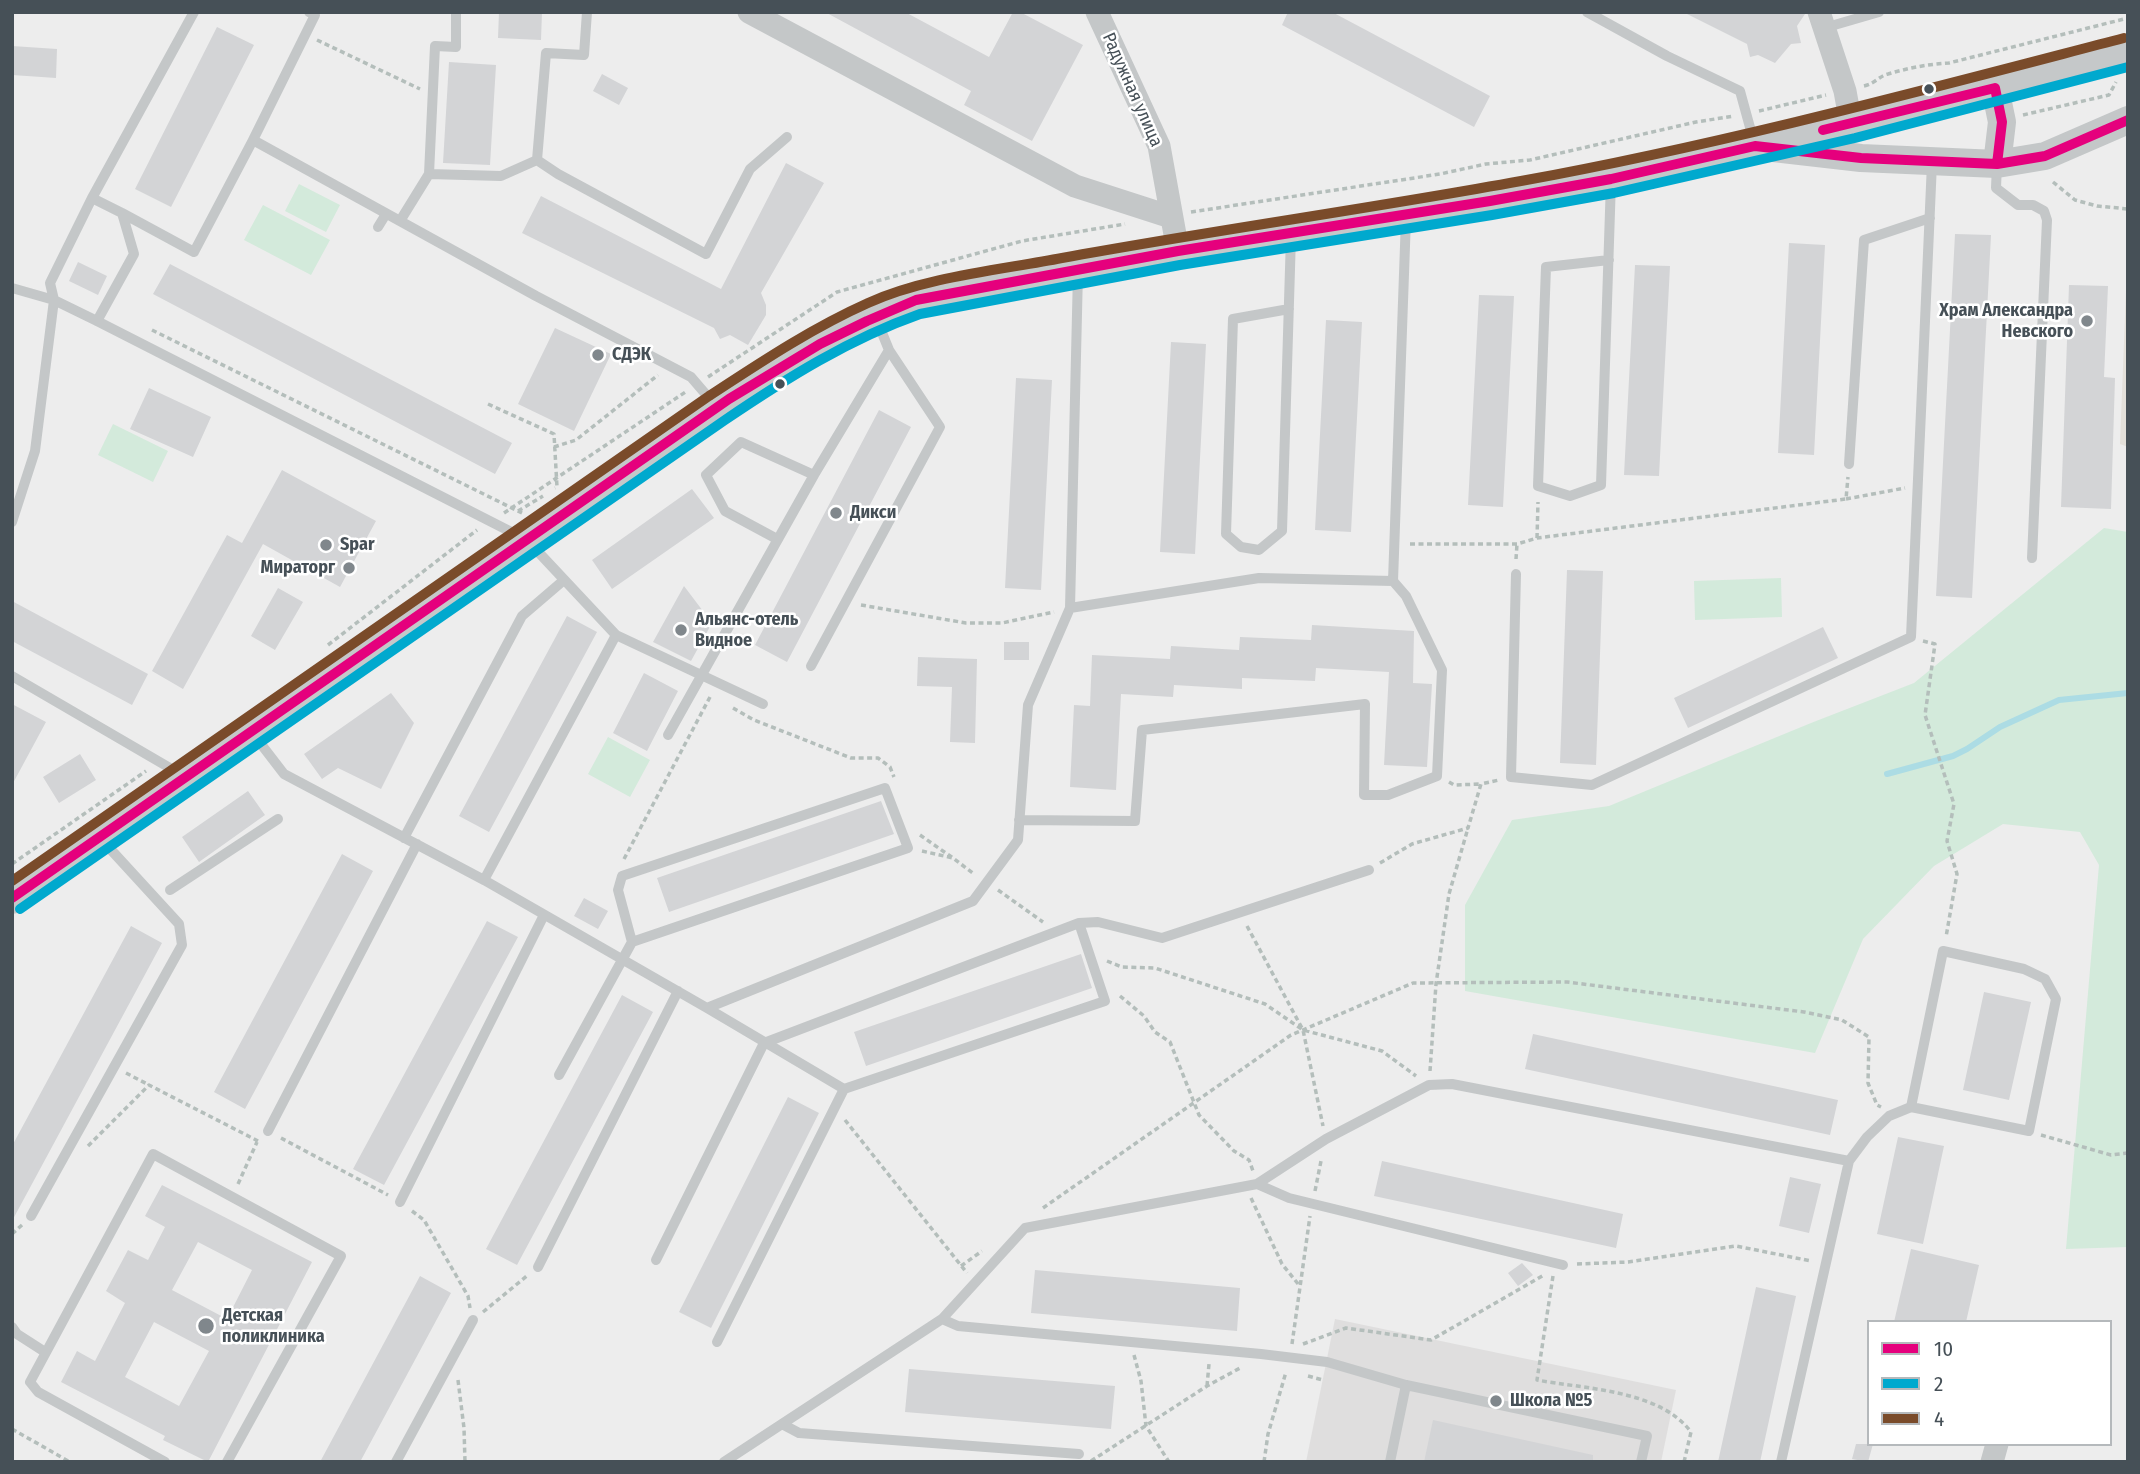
<!DOCTYPE html>
<meta charset="utf-8">
<style>
body{margin:0}
#map{position:relative;width:2140px;height:1474px;overflow:hidden;background:#ededed;font-family:"Fira Sans Condensed",sans-serif}
canvas{display:block}
.frame{position:absolute;inset:0;border:14px solid #465057;pointer-events:none}
.legend{position:absolute;left:1867px;top:1320px;width:245px;height:126px;box-sizing:border-box;background:#fff;border:2px solid #b5b9bc;margin:0;padding:9px 12px;list-style:none;font-size:21px;color:#465057}
.legend li{display:flex;align-items:center;gap:14px;height:35px}
.legend b{width:35px;border:2px solid #b5b9bc}
</style>
<div id="map">
<canvas width="2140" height="1474"></canvas>
<div class="frame"></div>
<ul class="legend">
<li><b style="height:9px;background:#e5007d"></b>10</li>
<li><b style="height:9px;background:#00a9ce"></b>2</li>
<li><b style="height:9px;background:#7a4b2a"></b>4</li>
</ul>
</div>
<script>
const g = document.querySelector('canvas').getContext('2d');
g.lineJoin = 'round';
function fillPath(path, color) {
  g.fillStyle = color;
  g.fill(path, 'evenodd');
}
function trace(path, color, width, dash) {
  g.strokeStyle = color;
  g.lineWidth = width;
  g.lineCap = dash ? 'butt' : 'round';
  g.setLineDash(dash || []);
  g.stroke(path);
}
function label(font, color, halo, rows, align = 'center') {
  g.font = font + ' "Fira Sans Condensed",sans-serif';
  g.lineWidth = 5;
  g.setLineDash([]);
  g.textBaseline = 'middle';
  g.strokeStyle = halo;
  g.fillStyle = color;
  for (const [text, x, y, turn = 0] of rows) {
    g.save();
    g.translate(x, y);
    g.rotate((+turn || 0) * Math.PI / 180);
    g.textAlign = isNaN(turn) ? turn : align;
    if (halo) g.strokeText(text, 0, 0);
    g.fillText(text, 0, 0);
    g.restore();
  }
}
fillPath(new Path2D(`
 M 2128,240 L 2128,447 L 2120,444 Z`), '#e3e0da');
fillPath(new Path2D(`
 M 1335,1319 L 1676,1390 L 1661,1462 L 1306,1462 Z`), '#dfdede');
fillPath(new Path2D(`
 M 299,184 L 340,205 L 326,232 L 285,211 Z
 M 263,205 L 330,240 L 311,275 L 244,240 Z
 M 113,424 L 168,451 L 153,482 L 98,455 Z
 M 2104,528 L 2128,532 L 2128,1247 L 2066,1249 L 2099,865 L 2080,832 L 2003,824 L 1934,866 L 1863,939 L 1815,1053 L 1465,991 L 1465,905 L 1512,820 L 1609,806 L 1811,723 L 1914,683 Z
 M 1781,578 L 1782,617 L 1695,620 L 1694,581 Z
 M 608,737 L 650,760 L 630,797 L 588,774 Z`), '#d3eadb');
trace(new Path2D(`
 M 1887,774 L 1953,756 L 1967,749 L 2000,727 L 2059,700 L 2128,693`), '#acdce4', 6);
fillPath(new Path2D(`
 M 499,12 L 542,12 L 541,40 L 498,38 Z
 M 825,12 L 905,12 L 989,57 L 1013,12 L 1020,12 L 1083,45 L 1032,141 L 964,105 L 971,91 Z
 M 1288,12 L 1332,12 L 1490,96 L 1474,127 L 1282,25 Z
 M 1683,12 L 1805,12 L 1805,14 L 1797,26 L 1801,43 L 1791,44 L 1775,63 L 1758,55 L 1750,57 L 1747,44 Z
 M 217,27 L 254,45 L 171,207 L 135,189 Z
 M 12,46 L 57,49 L 56,78 L 12,75 Z
 M 449,62 L 496,65 L 490,165 L 443,163 Z
 M 602,74 L 628,88 L 619,105 L 593,91 Z
 M 786,163 L 824,183 L 761,293 L 766,305 L 766,315 L 748,345 L 730,335 L 720,339 L 714,328 L 522,233 L 541,196 L 721,289 Z
 M 1955,234 L 1991,235 L 1972,598 L 1936,596 Z
 M 1789,243 L 1825,245 L 1814,455 L 1778,453 Z
 M 78,262 L 107,276 L 98,295 L 69,281 Z
 M 170,264 L 512,443 L 495,474 L 153,294 Z
 M 1635,265 L 1670,266 L 1659,476 L 1624,475 Z
 M 2069,285 L 2108,286 L 2104,377 L 2115,378 L 2111,509 L 2061,507 Z
 M 1479,295 L 1514,296 L 1503,507 L 1468,505 Z
 M 1326,320 L 1362,322 L 1351,532 L 1315,530 Z
 M 555,328 L 611,354 L 574,431 L 518,404 Z
 M 1171,342 L 1206,344 L 1195,554 L 1160,552 Z
 M 1016,378 L 1052,380 L 1041,590 L 1005,588 Z
 M 149,388 L 211,417 L 193,457 L 130,429 Z
 M 879,410 L 911,427 L 787,662 L 755,645 Z
 M 282,470 L 376,521 L 340,587 L 263,544 L 183,689 L 152,671 L 227,535 L 242,543 Z
 M 692,489 L 714,518 L 612,589 L 592,560 Z
 M 1567,570 L 1603,571 L 1596,765 L 1560,763 Z
 M 684,586 L 712,623 L 691,661 L 653,642 Z
 M 278,588 L 303,602 L 275,650 L 251,636 Z
 M 12,601 L 148,674 L 132,705 L 12,641 Z
 M 567,616 L 597,632 L 489,832 L 459,816 Z
 M 1312,625 L 1414,631 L 1413,683 L 1432,684 L 1427,767 L 1384,765 L 1389,672 L 1316,668 L 1315,681 L 1242,678 L 1242,689 L 1174,685 L 1173,697 L 1121,694 L 1116,790 L 1070,787 L 1074,705 L 1090,706 L 1092,655 L 1170,659 L 1171,646 L 1239,650 L 1240,637 L 1311,640 Z
 M 1823,627 L 1838,658 L 1688,728 L 1674,698 Z
 M 1004,642 L 1029,642 L 1029,660 L 1004,660 Z
 M 918,657 L 977,659 L 975,743 L 950,742 L 952,687 L 917,686 Z
 M 644,673 L 678,691 L 647,751 L 613,733 Z
 M 391,693 L 414,723 L 381,789 L 338,768 L 322,779 L 304,754 Z
 M 12,704 L 46,722 L 12,785 Z
 M 80,754 L 96,780 L 59,803 L 43,777 Z
 M 248,791 L 265,815 L 199,862 L 182,837 Z
 M 881,801 L 894,834 L 669,912 L 657,878 Z
 M 342,854 L 373,871 L 245,1109 L 214,1092 Z
 M 584,898 L 608,911 L 598,929 L 574,916 Z
 M 487,921 L 518,937 L 384,1185 L 353,1169 Z
 M 131,926 L 162,943 L 12,1221 L 12,1146 Z
 M 1081,954 L 1092,988 L 866,1066 L 854,1032 Z
 M 1984,992 L 2031,1002 L 2009,1100 L 1963,1090 Z
 M 622,995 L 653,1012 L 517,1265 L 486,1249 Z
 M 1533,1034 L 1838,1100 L 1830,1135 L 1525,1069 Z
 M 788,1097 L 819,1113 L 711,1328 L 679,1312 Z
 M 1898,1137 L 1944,1146 L 1923,1244 L 1877,1234 Z
 M 1382,1161 L 1623,1214 L 1616,1248 L 1374,1196 Z
 M 1790,1177 L 1821,1184 L 1809,1233 L 1779,1226 Z
 M 162,1185 L 312,1262 L 208,1462 L 163,1440 L 165,1436 L 61,1382 L 77,1351 L 95,1361 L 125,1303 L 106,1291 L 128,1250 L 148,1260 L 165,1227 L 145,1216 ZM 198,1242 L 252,1270 L 227,1319 L 172,1290 ZM 154,1322 L 209,1351 L 179,1406 L 125,1377 Z
 M 1911,1249 L 1979,1265 L 1966,1322 L 1894,1322 Z
 M 1522,1263 L 1533,1275 L 1518,1286 L 1508,1273 Z
 M 1035,1270 L 1240,1288 L 1237,1331 L 1031,1313 Z
 M 420,1276 L 451,1293 L 360,1462 L 320,1462 Z
 M 1756,1287 L 1796,1296 L 1760,1462 L 1718,1462 Z
 M 909,1369 L 1115,1386 L 1111,1429 L 905,1412 Z
 M 1433,1420 L 1593,1455 L 1593,1462 L 1424,1462 Z
 M 1856,1444 L 1873,1444 L 1868,1462 L 1852,1459 Z`), '#d3d4d6');
trace(new Path2D(`
 M 317,40 L 420,89
 M 1864,86 C 1876,83 1879,76 1888,74 C 1908,68 1929,64 1949,63 L 2128,18
 M 1759,111 L 1826,95
 M 2023,115 L 2109,95 L 2116,82
 M 2053,182 L 2075,200 L 2097,206 L 2128,209
 M 1191,212 L 1440,174 L 1486,164 L 1530,160 L 1696,122 L 1734,116
 M 152,330 L 522,513
 M 708,377 L 837,292 L 1022,241 L 1125,224
 M 488,404 L 554,434 L 557,487 L 555,488
 M 554,447 L 576,440 L 658,375
 M 1846,499 L 1905,488
 M 518,511 L 543,496
 M 504,513 L 687,391
 M 1537,538 L 1538,502
 M 1410,544 L 1517,544 L 1537,538 L 1846,499 L 1848,477
 M 1516,559 L 1517,544
 M 861,605 L 966,623 L 1002,623 L 1054,612
 M 1923,641 L 1935,644 L 1925,715 L 1954,804 L 1947,841 L 1957,874 L 1946,937
 M 328,645 L 477,530
 M 733,708 L 754,720 L 851,758 L 878,758 L 890,767 L 894,777
 M 1449,782 L 1454,785 L 1481,784
 M 920,835 L 953,858
 M 922,851 L 953,858 L 974,874
 M 624,859 L 710,697
 M 1380,863 L 1412,844 L 1468,828 L 1481,784 L 1499,780
 M 12,864 L 146,771
 M 998,890 L 1043,922
 M 1247,926 L 1303,1030 L 1323,1126
 M 1107,961 L 1122,967 L 1155,968 L 1265,1004 L 1303,1030 L 1382,1051 L 1416,1076
 M 1120,996 L 1144,1016 L 1155,1032 L 1170,1042 L 1199,1115 L 1234,1151 L 1249,1160 L 1253,1171
 M 1430,1071 L 1436,984 L 1449,894 L 1468,828
 M 126,1073 L 149,1085
 M 845,1120 L 967,1273
 M 2041,1135 L 2111,1155 L 2128,1153
 M 281,1138 L 388,1195
 M 88,1146 L 149,1085 L 258,1141
 M 238,1184 L 257,1142
 M 1315,1191 L 1321,1161
 M 1251,1198 L 1282,1264 L 1299,1285
 M 1043,1208 L 1291,1035 L 1413,983 L 1567,982 L 1804,1012 L 1842,1020 L 1869,1037 L 1868,1083 L 1877,1105 L 1881,1107
 M 412,1211 L 424,1220 L 468,1296 L 470,1308
 M 12,1234 L 22,1225
 M 1577,1264 L 1628,1262 L 1736,1246 L 1811,1261
 M 961,1266 L 982,1251
 M 1553,1276 L 1537,1380 C 1585,1389 1660,1390 1691,1432 L 1684,1462
 M 483,1312 L 528,1275
 M 1292,1344 L 1310,1216
 M 1303,1344 L 1346,1328 L 1431,1340 L 1544,1275
 M 1134,1355 L 1141,1381 L 1146,1426 L 1169,1462
 M 1308,1376 L 1323,1380
 M 458,1380 L 464,1428 L 465,1462
 M 1207,1386 L 1209,1364
 M 12,1429 L 70,1462
 M 1091,1461 L 1207,1386 L 1242,1367
 M 1264,1462 L 1268,1434 L 1286,1372`), '#b4bebb', 3.5, [5, 3.5]);
trace(new Path2D(`
 M 1587,12 L 1667,56 L 1740,91 L 1754,142
 M 1824,28 L 1879,12
 M 253,140 L 315,15 L 309,12
 M 537,160 L 558,174 L 706,254 L 750,169 L 787,137
 M 537,160 L 546,53 L 584,55 L 587,12
 M 1997,164 L 1996,188 L 2018,205 L 2033,205 L 2044,211 L 2047,220 L 2032,558
 M 429,174 L 501,176 L 537,160
 M 92,198 L 122,213
 M 400,221 L 429,174 L 435,46 L 456,47 L 456,12
 M 378,227 L 386,214
 M 1609,260 L 1546,267 L 1538,486 L 1570,496 L 1601,485 L 1611,181
 M 12,288 L 54,300 L 97,321 L 527,540 L 616,635 L 763,704
 M 1289,309 L 1233,319 L 1226,534 L 1241,547 L 1259,550 L 1282,531 L 1291,236
 M 97,321 L 134,254 L 122,213 L 194,252 L 253,140 L 536,296 L 691,377 L 715,405
 M 1849,464 L 1864,240 L 1930,218
 M 814,475 L 889,350
 M 12,522 L 35,451 L 54,300 L 50,283 L 92,198 L 194,12
 M 1516,574 L 1511,777 L 1592,785 L 1911,637 L 1932,163
 M 1070,608 L 1078,272
 M 811,666 L 940,427 L 889,350 L 876,318
 M 12,676 L 182,775
 M 254,735 L 284,774 L 484,880 L 707,1008 L 844,1089 L 1105,1001 L 1079,923
 M 668,735 L 814,475 L 741,442 L 706,475 L 725,511 L 777,539
 M 1019,820 L 1135,821 L 1142,730 L 1365,704 L 1364,795 L 1388,795 L 1437,776 L 1442,670 L 1406,596 L 1393,581
 M 404,838 L 522,616 L 564,580
 M 484,880 L 616,635
 M 170,890 L 278,819
 M 707,1008 L 973,901 L 1018,840 L 1028,705 L 1070,608 L 1259,578 L 1393,581 L 1406,218
 M 559,1075 L 632,942 L 618,890 L 622,876 L 885,788 L 908,848 L 632,942
 M 268,1131 L 417,844
 M 1257,1184 L 1289,1198 L 1563,1265
 M 400,1202 L 544,915
 M 31,1216 L 182,945 L 179,924 L 102,840
 M 656,1260 L 764,1043 L 1079,923 L 1098,922 L 1162,938 L 1369,870
 M 538,1267 L 678,991
 M 942,1319 L 958,1326 L 1261,1354 L 1327,1362 L 1406,1385 L 1647,1436 L 1641,1462
 M 12,1327 L 17,1334 L 45,1352
 M 717,1342 L 844,1089
 M 782,1424 L 799,1433 L 1079,1454
 M 165,1462 L 38,1392 L 30,1382 L 153,1154 L 341,1256 L 227,1462
 M 396,1462 L 473,1320
 M 724,1462 L 942,1319 L 1025,1228 L 1257,1184 L 1326,1139 L 1429,1085 L 1452,1084 L 1849,1161
 M 1390,1462 L 1406,1385
 M 1781,1462 L 1849,1161 L 1867,1137 L 1889,1116 L 1911,1107 L 2029,1131 L 2056,999 L 2045,979 L 2024,969 L 1943,951 L 1911,1107`), '#c4c7c8', 10);
trace(new Path2D(`
 M 749,12 L 1075,186 L 1171,217
 M 1097,12 L 1159,146 L 1178,251
 M 1819,12 L 1845,91 L 1851,124
 M 1992,1462 L 1997,1444`), '#c4c7c8', 23);
trace(new Path2D(`
 M 1995,88 L 2002,122 L 1997,164
 M 1765,147 L 1861,158 L 1997,164 L 2045,156 L 2128,120`), '#c4c7c8', 28);
trace(new Path2D(`
 M 12,898 L 717,408 L 793,358 L 875,315 L 916,300 L 1178,251 L 1490,201 L 1611,179 L 1851,124 L 2128,52`), '#c5c8c9', 32);
trace(new Path2D(`
 M 1823,130 L 1995,88 L 2002,122 L 1997,164
 M 12,898 L 729,399 L 820,344 L 867,321 L 916,300 L 1178,251 L 1490,201 L 1611,179 L 1755,146 L 1861,158 L 1997,164 L 2045,156 L 2128,120`), '#e5007d', 10);
trace(new Path2D(`
 M 20,909 L 725,420 C 787,378 849,339 920,314 L 1180,265 L 1492,215 L 1614,193 L 1855,138 L 2128,67`), '#00a9ce', 10);
trace(new Path2D(`
 M 12,881 L 709,396 C 761,362 812,328 868,303 C 925,277 1000,270 1062,258 C 1215,230 1368,209 1521,181 C 1724,144 1924,90 2124,38`), '#7a4b2a', 10);
for (const [x, y, r, color] of [
 [1929,89,6,"#465057"],
 [2087,321,7,"#80878c"],
 [598,355,7,"#80878c"],
 [780,384,6,"#465057"],
 [836,513,7,"#80878c"],
 [326,545,7,"#80878c"],
 [349,568,7,"#80878c"],
 [681,630,7,"#80878c"],
 [206,1326,9,"#80878c"],
 [1496,1401,7,"#80878c"]
]) {
  const dot = new Path2D();
  dot.arc(x, y, r, 0, 2 * Math.PI);
  g.fillStyle = color;
  g.fill(dot);
  trace(dot, '#fff', 2.5);
}
label('18px', '#465057', '#fff', [
 ["Радужная улица",1132,90,66]
]);
label('bold 18px', '#465057', '#fff', [
 ["Храм Александра",2073,311,"right"],
 ["Невского",2073,332,"right"],
 ["СДЭК",612,355],
 ["Дикси",850,513],
 ["Spar",340,545],
 ["Мираторг",335,568,"right"],
 ["Альянс-отель",695,620],
 ["Видное",695,641],
 ["Детская",222,1316],
 ["поликлиника",222,1337],
 ["Школа №5",1510,1401]
], 'left');
</script>
